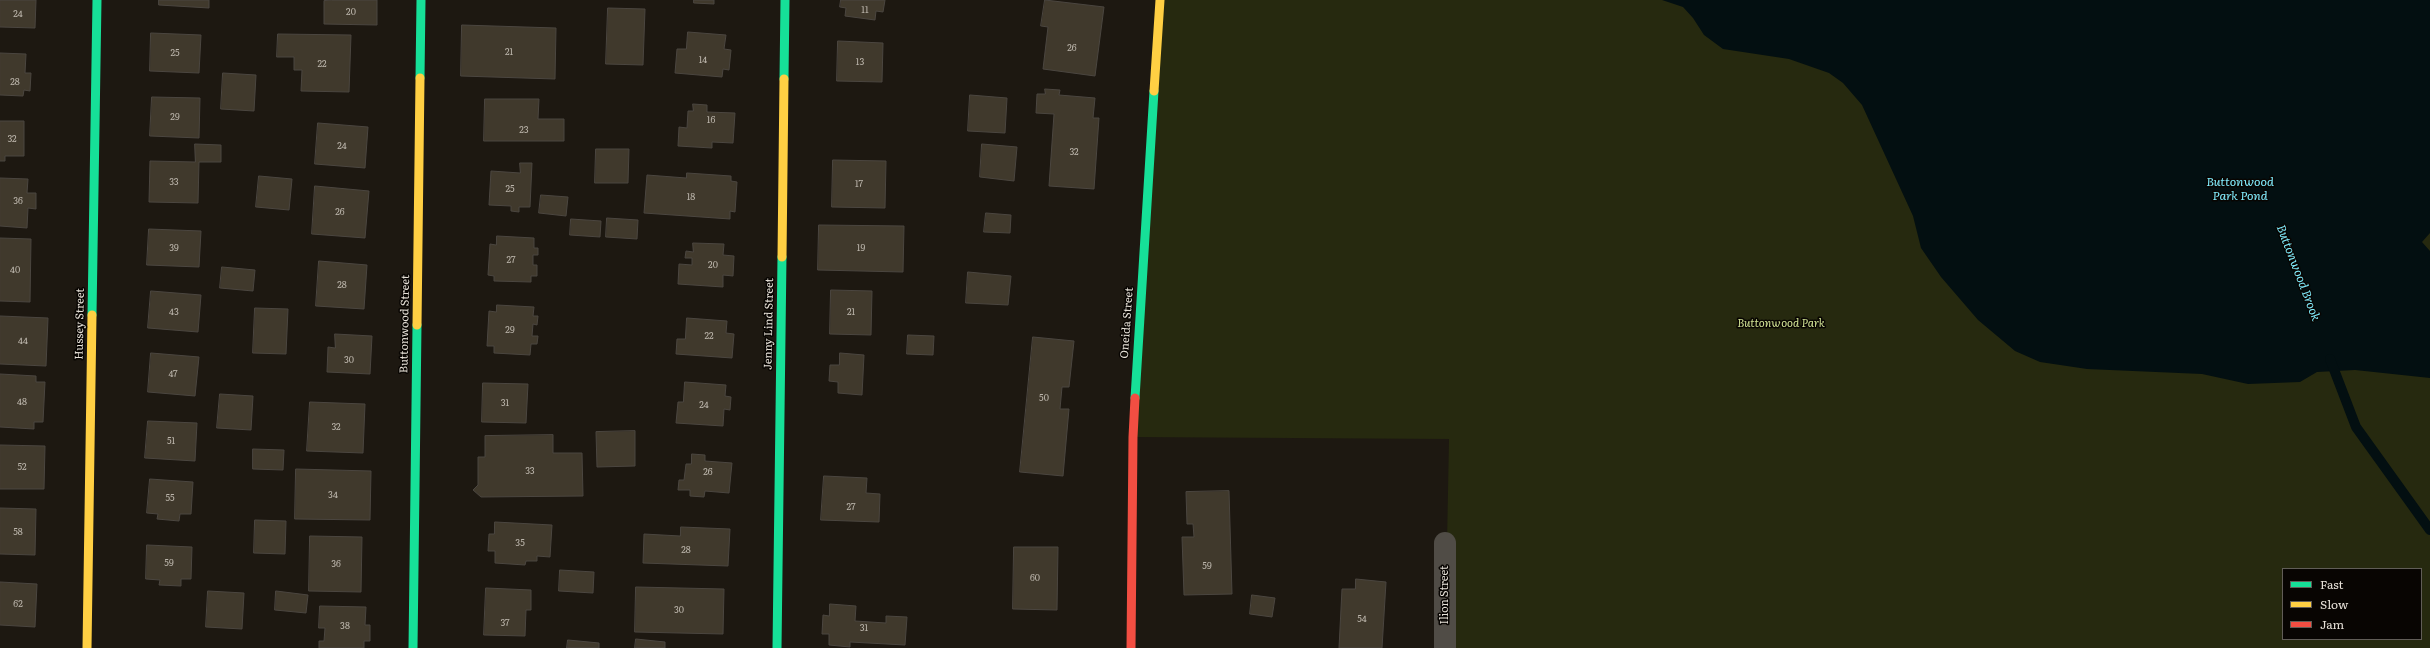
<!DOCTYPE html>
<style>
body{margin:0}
#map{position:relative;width:2430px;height:648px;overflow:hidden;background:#1d1811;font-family:Literata,serif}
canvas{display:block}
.legend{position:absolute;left:2282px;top:568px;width:140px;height:72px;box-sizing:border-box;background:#080502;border:1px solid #615d57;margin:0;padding:5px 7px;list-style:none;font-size:12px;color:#e6e0d7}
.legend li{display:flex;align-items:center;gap:8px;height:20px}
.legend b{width:20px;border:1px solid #615d57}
</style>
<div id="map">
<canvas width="2430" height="648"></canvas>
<ul class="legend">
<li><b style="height:5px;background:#16e098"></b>Fast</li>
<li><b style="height:5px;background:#ffcf43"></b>Slow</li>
<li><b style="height:5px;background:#f24e42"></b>Jam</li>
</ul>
</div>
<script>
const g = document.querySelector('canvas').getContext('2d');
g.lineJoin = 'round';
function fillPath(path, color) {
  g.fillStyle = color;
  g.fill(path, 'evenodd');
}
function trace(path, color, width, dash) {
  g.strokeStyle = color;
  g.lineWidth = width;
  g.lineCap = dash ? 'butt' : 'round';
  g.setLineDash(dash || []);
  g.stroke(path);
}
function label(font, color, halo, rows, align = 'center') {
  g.font = font + ' Literata,serif';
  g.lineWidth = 3;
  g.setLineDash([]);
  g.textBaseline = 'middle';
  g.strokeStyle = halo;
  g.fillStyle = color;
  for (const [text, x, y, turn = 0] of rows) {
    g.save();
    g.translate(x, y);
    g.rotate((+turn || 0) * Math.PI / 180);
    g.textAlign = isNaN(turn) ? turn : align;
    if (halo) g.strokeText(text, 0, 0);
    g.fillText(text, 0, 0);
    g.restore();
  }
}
fillPath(new Path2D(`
 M 1160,0 L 2430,0 L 2430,648 L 1445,648 L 1449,439 L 1133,437 ZM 2283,569 L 2421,569 L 2421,639 L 2283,639 Z`), '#26290f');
fillPath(new Path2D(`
 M 1662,0 L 2430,0 L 2430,233 L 2422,242 L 2430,251 L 2430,378 L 2355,370 L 2317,372 L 2300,382 L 2248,384 L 2202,374 L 2087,369 L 2040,362 L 2015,351 L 1978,320 L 1941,277 L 1921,248 L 1913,216 L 1862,105 L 1843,83 L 1829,73 L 1789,59 L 1723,49 L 1704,35 L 1693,18 L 1683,7 Z`), '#030f11');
trace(new Path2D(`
 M 2330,359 L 2356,427 L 2430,530`), '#030f11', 10);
const building = new Path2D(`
 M 0,0 L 36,0 L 35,28 L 0,27 Z
 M 159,0 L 209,0 L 209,8 L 159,5 Z
 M 332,0 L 377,0 L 377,25 L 324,24 L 324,1 Z
 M 694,0 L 714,0 L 714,4 L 694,3 Z
 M 841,0 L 885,0 L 883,12 L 876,11 L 875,20 L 845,16 L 846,8 L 840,7 Z
 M 1045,0 L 1104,7 L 1095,76 L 1043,69 L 1048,27 L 1041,26 Z
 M 608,8 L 645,9 L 643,65 L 606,64 Z
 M 462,25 L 556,28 L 555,79 L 461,76 Z
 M 688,32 L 726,35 L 724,49 L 731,50 L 729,70 L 723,69 L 722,77 L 675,73 L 677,49 L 686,49 Z
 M 151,33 L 201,35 L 199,73 L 150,71 Z
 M 278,34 L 351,35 L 349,92 L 301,91 L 302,70 L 294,70 L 294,57 L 277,57 Z
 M 838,41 L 883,43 L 882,82 L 837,81 Z
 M 0,53 L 26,54 L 25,73 L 31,73 L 30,91 L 24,90 L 23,96 L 0,95 Z
 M 223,73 L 256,75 L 254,111 L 221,109 Z
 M 1045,89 L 1060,90 L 1059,95 L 1095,98 L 1093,118 L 1099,118 L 1094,189 L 1049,186 L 1054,114 L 1036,113 L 1037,94 L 1045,94 Z
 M 970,95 L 1007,98 L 1005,133 L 968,131 Z
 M 152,97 L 200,98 L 199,138 L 150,136 Z
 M 485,99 L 539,99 L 538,119 L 564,119 L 564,141 L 484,141 Z
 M 693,104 L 707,105 L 707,112 L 735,113 L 733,143 L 712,142 L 712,148 L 678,146 L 679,127 L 687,128 L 688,111 L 693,111 Z
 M 0,121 L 24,121 L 24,156 L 5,156 L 5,161 L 0,161 Z
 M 318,123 L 368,127 L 365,168 L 315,164 Z
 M 195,144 L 221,145 L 221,162 L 199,162 L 198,203 L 149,202 L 150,161 L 195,162 Z
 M 982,144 L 1017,147 L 1014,181 L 980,177 Z
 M 596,149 L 629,149 L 628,183 L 595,183 Z
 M 833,160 L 886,161 L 885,208 L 832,207 Z
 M 520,163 L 532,163 L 530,207 L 519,207 L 519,212 L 511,211 L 511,206 L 489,205 L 491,171 L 520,173 Z
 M 687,173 L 731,176 L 731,181 L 737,182 L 735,212 L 730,211 L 730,219 L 644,213 L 647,175 L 686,178 Z
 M 259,176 L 292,179 L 289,210 L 256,207 Z
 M 0,178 L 28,179 L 27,193 L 36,193 L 36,209 L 28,208 L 27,228 L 0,226 Z
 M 315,186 L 369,191 L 365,238 L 312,234 Z
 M 541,195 L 568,197 L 566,216 L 539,213 Z
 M 986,213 L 1011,215 L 1010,233 L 984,232 Z
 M 607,218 L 638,220 L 637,239 L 606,237 Z
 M 571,219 L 601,221 L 600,237 L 570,235 Z
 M 819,225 L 904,226 L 903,272 L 818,270 Z
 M 149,229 L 201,231 L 199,267 L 147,265 Z
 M 497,236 L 534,238 L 534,248 L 538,248 L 538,255 L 533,255 L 533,265 L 537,265 L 537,276 L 531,276 L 531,282 L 494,281 L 494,276 L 488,275 L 490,244 L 496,245 Z
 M 0,238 L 31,239 L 30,302 L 0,301 Z
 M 693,243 L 724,244 L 723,255 L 734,256 L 733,276 L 723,275 L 723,287 L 678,284 L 679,264 L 692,265 L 692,258 L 685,258 L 686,251 L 693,252 Z
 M 319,261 L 367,265 L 364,309 L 316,306 Z
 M 222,267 L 255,270 L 253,291 L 220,288 Z
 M 968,272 L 1011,276 L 1008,305 L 966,303 Z
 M 831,290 L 872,291 L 871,335 L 830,334 Z
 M 151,291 L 201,295 L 198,332 L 148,328 Z
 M 497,305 L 534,307 L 533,316 L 538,316 L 537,325 L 533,324 L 532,336 L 538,336 L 537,344 L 531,344 L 530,355 L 494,353 L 494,346 L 487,346 L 489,311 L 496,312 Z
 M 255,308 L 288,309 L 286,354 L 253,353 Z
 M 0,316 L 48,318 L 46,366 L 0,364 Z
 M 687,318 L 727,321 L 726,333 L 734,334 L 732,358 L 676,354 L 677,339 L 685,339 Z
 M 335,334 L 372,336 L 370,374 L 327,372 L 328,347 L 335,348 Z
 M 908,335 L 934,336 L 933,355 L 907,354 Z
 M 1033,337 L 1074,341 L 1069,387 L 1062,387 L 1060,409 L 1069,409 L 1063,476 L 1020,472 Z
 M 151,353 L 199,357 L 195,396 L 148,392 Z
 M 840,353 L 864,355 L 862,395 L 838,393 L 838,382 L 829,381 L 830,365 L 839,365 Z
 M 0,374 L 36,376 L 36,382 L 45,382 L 43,422 L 34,422 L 34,429 L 0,427 Z
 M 685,382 L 726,385 L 725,396 L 731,397 L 730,410 L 724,409 L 723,426 L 676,423 L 678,402 L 683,402 Z
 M 483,383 L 528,384 L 526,423 L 482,422 Z
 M 220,394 L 253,396 L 251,430 L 217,428 Z
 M 310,402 L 365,404 L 363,453 L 307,451 Z
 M 148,421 L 197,423 L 195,461 L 145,458 Z
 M 635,431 L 635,466 L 597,467 L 596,432 Z
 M 553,435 L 553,453 L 582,453 L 583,496 L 481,497 L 473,490 L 478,485 L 478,457 L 485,457 L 485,436 Z
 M 0,445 L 45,446 L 44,489 L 0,489 Z
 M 253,449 L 284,450 L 283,470 L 253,469 Z
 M 692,454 L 705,455 L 705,461 L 732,463 L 729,493 L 705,491 L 704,497 L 690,496 L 690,490 L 678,490 L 679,480 L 684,480 L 686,464 L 691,464 Z
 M 296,469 L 371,471 L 370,520 L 295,519 Z
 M 824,476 L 867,478 L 866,493 L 880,494 L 879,522 L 821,520 Z
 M 150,479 L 193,482 L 191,514 L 180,514 L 179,521 L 157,519 L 158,514 L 147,513 Z
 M 1229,491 L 1232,594 L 1184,595 L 1182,537 L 1194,537 L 1193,524 L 1187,524 L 1186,492 Z
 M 0,508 L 36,509 L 35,555 L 0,554 Z
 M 255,520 L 286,521 L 285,554 L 254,553 Z
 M 495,522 L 552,525 L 550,557 L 537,556 L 537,561 L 526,561 L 525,565 L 495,563 L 495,551 L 488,551 L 489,534 L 494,534 Z
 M 681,527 L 730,529 L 728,566 L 643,563 L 644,534 L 680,536 Z
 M 310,536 L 362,537 L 361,592 L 309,591 Z
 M 147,545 L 192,547 L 191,579 L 181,579 L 181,586 L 159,585 L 160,580 L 146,579 Z
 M 1014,547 L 1058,547 L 1057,610 L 1013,609 Z
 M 560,570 L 594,572 L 593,593 L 559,591 Z
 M 1356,579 L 1386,582 L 1382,648 L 1339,648 L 1342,589 L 1355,589 Z
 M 0,582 L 37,584 L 35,627 L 0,625 Z
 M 636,587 L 724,589 L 723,634 L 635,632 Z
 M 486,588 L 531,590 L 531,610 L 526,610 L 525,636 L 484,635 Z
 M 208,591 L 244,593 L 242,629 L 206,627 Z
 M 276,591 L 308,595 L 306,613 L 275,610 Z
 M 1252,595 L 1275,598 L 1272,617 L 1250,614 Z
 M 830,604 L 856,606 L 855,621 L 886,623 L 886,616 L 907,617 L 905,645 L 850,642 L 850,647 L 829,645 L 829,634 L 822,634 L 823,615 L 829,616 Z
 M 320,606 L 366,607 L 365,625 L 370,625 L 370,641 L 364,641 L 364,648 L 319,648 L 319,641 L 324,641 L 325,628 L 319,628 Z
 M 636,639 L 665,642 L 665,648 L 635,648 Z
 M 568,640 L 599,643 L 599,648 L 567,648 Z`);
fillPath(building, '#40392c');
trace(building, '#4b4640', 1);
trace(new Path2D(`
 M 1445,648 L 1445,543`), '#504c46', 22);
trace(new Path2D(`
 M 420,78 L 421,0
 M 784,79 L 785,0
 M 92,315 L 97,0
 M 1135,398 L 1154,91
 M 413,648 L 417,325
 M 777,648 L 782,257`), '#16e098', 9);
trace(new Path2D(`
 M 1154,91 L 1160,0
 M 782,257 L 784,79
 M 417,325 L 420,78
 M 87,648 L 92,315`), '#ffcf43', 9);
trace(new Path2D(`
 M 1131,648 L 1133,437 L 1135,398`), '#f24e42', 9);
label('9px', '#bcb6ac', null, [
 ["11",865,10],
 ["20",351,12],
 ["24",18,14],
 ["26",1072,48],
 ["21",509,52],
 ["25",175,53],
 ["14",703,60],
 ["13",860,62],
 ["22",322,64],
 ["28",15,82],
 ["29",175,117],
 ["16",711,120],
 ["23",524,130],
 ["32",12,139],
 ["24",342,146],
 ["32",1074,152],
 ["33",174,182],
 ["17",859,184],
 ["25",510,189],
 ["18",691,197],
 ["36",18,201],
 ["26",340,212],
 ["39",174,248],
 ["19",861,248],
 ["27",511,260],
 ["20",713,265],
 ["40",15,270],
 ["28",342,285],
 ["43",174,312],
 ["21",851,312],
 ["29",510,330],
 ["22",709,336],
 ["44",23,341],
 ["30",349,360],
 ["47",173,374],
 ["50",1044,398],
 ["48",22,402],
 ["31",505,403],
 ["24",704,405],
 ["32",336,427],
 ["51",171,441],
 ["52",22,467],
 ["33",530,471],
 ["26",708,472],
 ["34",333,495],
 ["55",170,498],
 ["27",851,507],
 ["58",18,532],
 ["35",520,543],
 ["28",686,550],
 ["59",169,563],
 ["36",336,564],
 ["59",1207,566],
 ["60",1035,578],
 ["62",18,604],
 ["30",679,610],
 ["54",1362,619],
 ["37",505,623],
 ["38",345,626],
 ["31",864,628]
]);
label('11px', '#e6e0d7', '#080502', [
 ["Oneida Street",1127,323,-86],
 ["Hussey Street",80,324,-89],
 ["Buttonwood Street",405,324,-89],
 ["Jenny Lind Street",769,324,-89],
 ["Ilion Street",1445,595,-90]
]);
label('italic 11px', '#d1e294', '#080502', [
 ["Buttonwood Park",1781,324]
]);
label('italic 12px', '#82eeff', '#080502', [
 ["Buttonwood",2240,182],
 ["Park Pond",2240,196],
 ["Buttonwood Brook",2298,273,69]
]);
</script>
